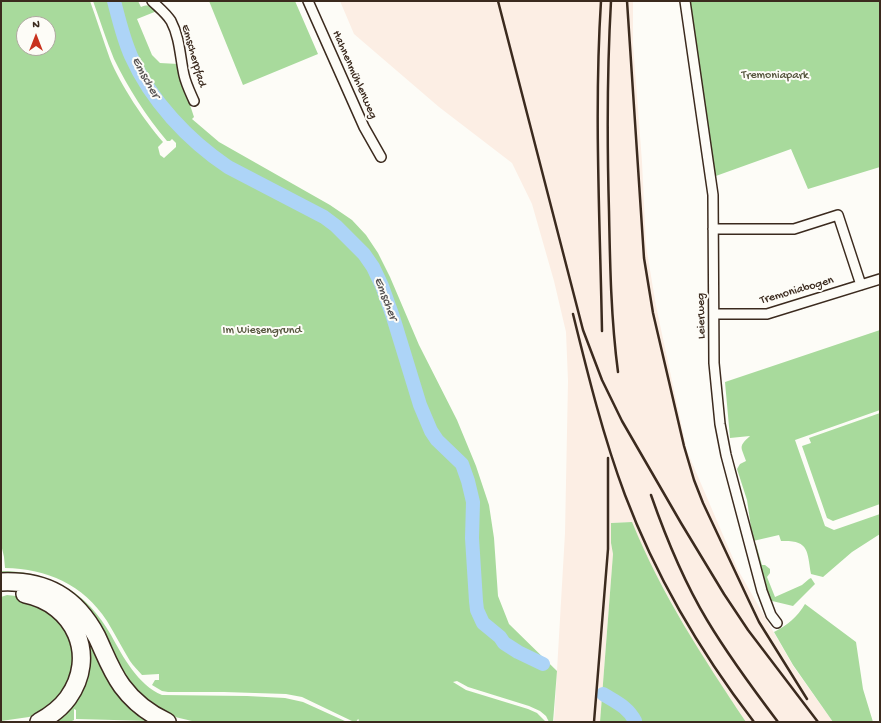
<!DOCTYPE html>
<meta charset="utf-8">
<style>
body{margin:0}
#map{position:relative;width:881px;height:723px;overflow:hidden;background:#fdfcf7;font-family:"Gochi Hand",sans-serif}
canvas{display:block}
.frame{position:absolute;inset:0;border:2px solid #3b2a1e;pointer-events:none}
.north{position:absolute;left:16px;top:16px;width:40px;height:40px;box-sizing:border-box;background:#fdfcf7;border:1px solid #afa8a0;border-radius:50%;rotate:0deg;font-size:11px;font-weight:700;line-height:16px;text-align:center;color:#3b2a1e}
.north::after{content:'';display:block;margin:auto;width:14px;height:18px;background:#c8321e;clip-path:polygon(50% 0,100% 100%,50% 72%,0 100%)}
</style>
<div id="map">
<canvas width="881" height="723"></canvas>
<div class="frame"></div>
<div class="north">N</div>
</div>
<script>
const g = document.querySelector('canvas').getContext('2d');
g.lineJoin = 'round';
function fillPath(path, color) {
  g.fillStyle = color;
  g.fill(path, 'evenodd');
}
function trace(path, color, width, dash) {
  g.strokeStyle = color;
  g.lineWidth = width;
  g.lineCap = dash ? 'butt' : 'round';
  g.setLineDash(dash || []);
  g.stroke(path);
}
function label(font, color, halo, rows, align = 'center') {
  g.font = font + ' "Gochi Hand",sans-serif';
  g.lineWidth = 4;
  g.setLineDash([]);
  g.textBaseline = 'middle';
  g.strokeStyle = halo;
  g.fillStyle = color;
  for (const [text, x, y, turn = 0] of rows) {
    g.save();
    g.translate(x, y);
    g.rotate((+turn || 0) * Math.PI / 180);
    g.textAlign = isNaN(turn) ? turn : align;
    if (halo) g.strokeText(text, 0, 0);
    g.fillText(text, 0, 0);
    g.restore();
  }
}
fillPath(new Path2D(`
 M 340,1 L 633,1 L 633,44 L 642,162 L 646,246 L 656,306 L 687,451 L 738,570 L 793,666 L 833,722 L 746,722 L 704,660 L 677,613 L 647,558 L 631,522 L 611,523 L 611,543 L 613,554 L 600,722 L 554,722 L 565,533 L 568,381 L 566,332 L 554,281 L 532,204 L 512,163 L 439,107 L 354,34 Z`), '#fceee4');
fillPath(new Path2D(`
 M 1,1 L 90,1 C 97,20 103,40 110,59 C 121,86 144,120 163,142 L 158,147 L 160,155 L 164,158 L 176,147 L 176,143 L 172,139 L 170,141 L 167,141 C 146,116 128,88 114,59 C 106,40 100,20 93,1 L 138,1 L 141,7 C 149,4 151,6 157,11 L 137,19 L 152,55 L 160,63 L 178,64 L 185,90 L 194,117 L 192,119 L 219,142 L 330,205 L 352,220 L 366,235 L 378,253 L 390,277 L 419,345 L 457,420 L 476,466 L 489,505 L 494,538 L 498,596 L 509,624 L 557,671 L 553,722 L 549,722 L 546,716 L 540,711 L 529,706 L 468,687 L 457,681 L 453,682 L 466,690 L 528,709 L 537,713 L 546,722 L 358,722 L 359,720 L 358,719 L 356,722 L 354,722 L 302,697 L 286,694 L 224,692 L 168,692 L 162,691 L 152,685 L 155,680 L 159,680 L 159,674 L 142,675 C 138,670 133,666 130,661 C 122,648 115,634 107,621 C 83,584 47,569 5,568 L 4,557 L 1,544 ZM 24,24 L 48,24 L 48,48 L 24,48 Z
 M 209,1 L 295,1 L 318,54 L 243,85 Z
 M 687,1 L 880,1 L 880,167 L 808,189 L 791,149 L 713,177 Z
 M 880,330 L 880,410 L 795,440 L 825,526 L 834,530 L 880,514 L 880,534 L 852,552 L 823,577 L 811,574 C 807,550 809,540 781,541 L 779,535 L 753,541 L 747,500 L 737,469 L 740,464 L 746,461 C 741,446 738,447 750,436 L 730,438 L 725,382 Z
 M 880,413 L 880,504 L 833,521 L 827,518 L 802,446 L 811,443 L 809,438 Z
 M 632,522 C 662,595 702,656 746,722 L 600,722 L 613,554 L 611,543 L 611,523 Z
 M 754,544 L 756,544 L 762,565 L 765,565 L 770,569 L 770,573 L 767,577 L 775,597 L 802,585 L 809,579 L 811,578 L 815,584 L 793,606 L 768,600 Z
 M 1,571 C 50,571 87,592 111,635 C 123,657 138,685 162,695 L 247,696 L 285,698 L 303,702 L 347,722 L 204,722 L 192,721 L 175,717 L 161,712 L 138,698 L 103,642 L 1,577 Z
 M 7,595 L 25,597 L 56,611 L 78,653 L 70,688 L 49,709 L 29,717 L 1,721 L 1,597 Z
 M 50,598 L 59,599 L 151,721 L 76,719 L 76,710 L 74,709 L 74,720 L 72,721 L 51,722 L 86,667 Z
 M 805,604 L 856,642 L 863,689 L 873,722 L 833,722 L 793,665 L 774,632 C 788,625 797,617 805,604 Z`), '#a8da9c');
trace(new Path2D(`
 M 114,1 C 119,20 123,38 131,56 C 151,101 188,140 228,167 L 324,217 L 336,226 L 364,254 L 373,267 L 382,286 L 393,317 L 420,405 L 431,431 L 437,440 L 462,464 L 468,481 L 473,502 L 472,538 L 476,601 L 477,610 L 483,623 L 500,637 L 504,643 L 518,652 L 543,664
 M 603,694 C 616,702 628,707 635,721`), '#add4f7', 14);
const street = new Path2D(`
 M 152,1 C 158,7 166,13 171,21 C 180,38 180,57 184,75 C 186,84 190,92 194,101
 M 308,1 L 364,127 L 381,157
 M 685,1 L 713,195 L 714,363 L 720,424 L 726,455 L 762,591 L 771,615 L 777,623
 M 713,229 L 794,229 L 838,215 L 861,285
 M 714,314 L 767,314 L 880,279`);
const highway = new Path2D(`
 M 1,582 C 46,580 76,597 97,637 C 105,654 111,671 122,686 C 133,701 150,714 167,722
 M 25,594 C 75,604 98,656 68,698 C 60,709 50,716 39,722`);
trace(street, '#3b2a1e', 12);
trace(highway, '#3b2a1e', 20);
trace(street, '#fdfcf7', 9);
trace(highway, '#fdfcf7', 17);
trace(new Path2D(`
 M 498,1 L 583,330 L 602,380 L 622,421 L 681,523 L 724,594 L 748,630 L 818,722
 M 601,1 C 594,111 600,221 602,331
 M 611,1 C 607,71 607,141 609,211 C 610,265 611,319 618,372
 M 627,1 L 644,258 L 653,313 L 684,446 L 694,480 L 703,503 L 749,601 L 759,622 L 807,699
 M 573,314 C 588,375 603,436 625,495 C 656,577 701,653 754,722
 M 651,495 C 666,538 683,580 707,620 C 728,655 753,689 778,722
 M 594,722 L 608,549 L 608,458`), '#3b2a1e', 2.5);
label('12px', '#3b2a1e', '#fdfcf7', [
 ["Emscherpfad",193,56,74],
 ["Hahnenmühlenweg",354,75,66],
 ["Tremoniabogen",797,291,-16],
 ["Leierweg",702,316,-91]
]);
label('12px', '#56563e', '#fdfcf7', [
 ["Tremoniapark",775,76],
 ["Im Wiesengrund",262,331]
]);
label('italic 13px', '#585454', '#fdfcf7', [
 ["Emscher",145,78,61],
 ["Emscher",385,299,69]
]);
</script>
